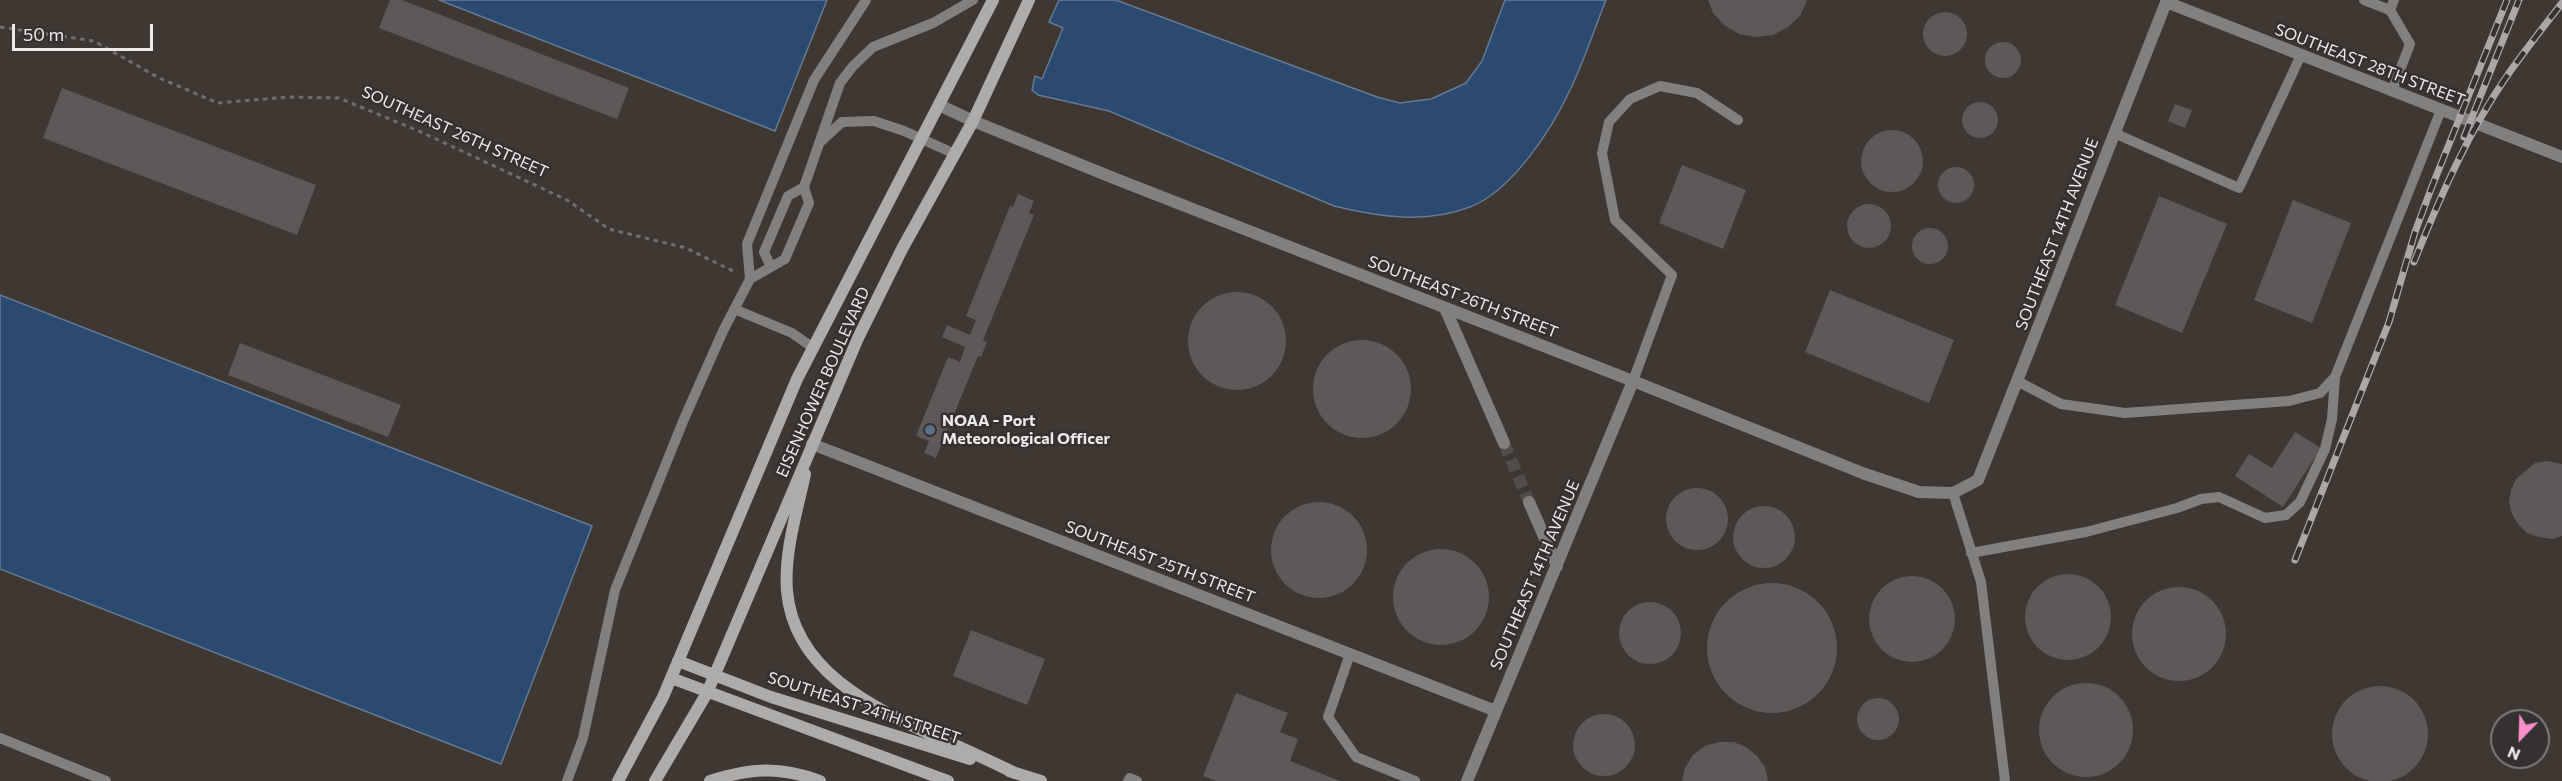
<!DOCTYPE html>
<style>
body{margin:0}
#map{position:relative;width:2562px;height:781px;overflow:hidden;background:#343130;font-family:Commissioner,sans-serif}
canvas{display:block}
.north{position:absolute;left:2490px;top:709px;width:60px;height:60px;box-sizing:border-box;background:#343130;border:2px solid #7e7b7a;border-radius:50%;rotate:203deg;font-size:16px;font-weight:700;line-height:24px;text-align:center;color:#eceae9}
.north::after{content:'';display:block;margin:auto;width:21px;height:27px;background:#f890cb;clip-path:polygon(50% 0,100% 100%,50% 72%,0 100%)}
.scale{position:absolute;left:12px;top:24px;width:141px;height:27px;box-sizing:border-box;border:3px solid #eceae9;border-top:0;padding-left:8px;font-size:18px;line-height:21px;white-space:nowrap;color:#eceae9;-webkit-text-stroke:4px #343130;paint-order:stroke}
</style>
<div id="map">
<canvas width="2562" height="781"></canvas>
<div class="north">N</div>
<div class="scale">50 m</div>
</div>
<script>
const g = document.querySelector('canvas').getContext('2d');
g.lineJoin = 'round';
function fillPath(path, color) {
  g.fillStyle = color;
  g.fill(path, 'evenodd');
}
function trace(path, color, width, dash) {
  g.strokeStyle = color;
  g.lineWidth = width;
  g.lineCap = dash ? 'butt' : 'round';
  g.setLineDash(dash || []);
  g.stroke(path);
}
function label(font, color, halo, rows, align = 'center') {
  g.font = font + ' Commissioner,sans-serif';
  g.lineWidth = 5;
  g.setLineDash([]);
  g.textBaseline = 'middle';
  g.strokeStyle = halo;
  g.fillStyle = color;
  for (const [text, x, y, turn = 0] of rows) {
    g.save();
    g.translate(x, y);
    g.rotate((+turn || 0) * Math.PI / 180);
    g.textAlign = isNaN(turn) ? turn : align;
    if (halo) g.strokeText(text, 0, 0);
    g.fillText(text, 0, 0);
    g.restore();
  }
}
fillPath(new Path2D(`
 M 0,0 L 439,0 L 775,131 L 827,0 L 2562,0 L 2562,781 L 0,781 L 0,569 L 501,764 L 592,527 L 0,295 ZM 2502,721 L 2538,721 L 2538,757 L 2502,757 Z`), '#3f3731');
const water = new Path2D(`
 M 439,0 L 827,0 L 775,131 Z
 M 1059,0 L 1116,0 L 1377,97 L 1400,103 L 1431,99 L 1466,83 L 1482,61 L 1505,0 L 1606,0 C 1594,30 1584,61 1570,90 C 1552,129 1512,191 1470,207 C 1426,224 1379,217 1334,206 L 1109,111 L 1038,95 L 1032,90 L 1035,76 L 1042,79 L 1063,28 L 1049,22 Z
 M 0,295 L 592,526 L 501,764 L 0,569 Z`);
fillPath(water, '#2b4a70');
trace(water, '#657a94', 1.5);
fillPath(new Path2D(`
 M 390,0 L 402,0 L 629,88 L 617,119 L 379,28 Z
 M 1708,0 L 1807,0 L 1800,16 L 1788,27 L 1773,35 L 1756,37 L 1739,34 L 1724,25 L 1713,13 Z
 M1923 34a22 22 0 1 1 44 0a22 22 0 1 1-44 0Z
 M1985 60a18 18 0 1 1 36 0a18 18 0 1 1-36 0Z
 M 62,88 L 316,185 L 297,235 L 43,138 Z
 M1962 120a18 18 0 1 1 36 0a18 18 0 1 1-36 0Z
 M 2175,104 L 2192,110 L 2185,128 L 2168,121 Z
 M1861 161a31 31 0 1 1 62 0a31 31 0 1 1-62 0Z
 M 1682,165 L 1746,190 L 1723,249 L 1659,223 Z
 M1938 185a18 18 0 1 1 36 0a18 18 0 1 1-36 0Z
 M 1018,194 L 1034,201 L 1029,213 L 1034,215 L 983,340 L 987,342 L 981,357 L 978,356 L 936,458 L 924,453 L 929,441 L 916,436 L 948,357 L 960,362 L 965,347 L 942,337 L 947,325 L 970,335 L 976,320 L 966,316 L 1010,206 L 1013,207 Z
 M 2159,196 L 2227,224 L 2182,333 L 2115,305 Z
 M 2293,200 L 2351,223 L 2312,323 L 2254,300 Z
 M1847 226a22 22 0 1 1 44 0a22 22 0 1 1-44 0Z
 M1912 246a18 18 0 1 1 36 0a18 18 0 1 1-36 0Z
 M 1830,290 L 1954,340 L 1929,403 L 1805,352 Z
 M1188 341a49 49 0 1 1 98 0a49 49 0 1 1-98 0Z
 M1313 389a49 49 0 1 1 98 0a49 49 0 1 1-98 0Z
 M 240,343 L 401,405 L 388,437 L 228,375 Z
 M 2295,432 L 2321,448 L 2283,507 L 2235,476 L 2249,454 L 2272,468 Z
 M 2547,461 L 2562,464 L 2562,536 L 2552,539 L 2539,537 L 2527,533 L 2518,524 L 2512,514 L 2509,502 L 2511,490 L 2516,479 L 2535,463 Z
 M1666 519a31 31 0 1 1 62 0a31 31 0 1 1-62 0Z
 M1271 550a48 48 0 1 1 96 0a48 48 0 1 1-96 0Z
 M1733 537a31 31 0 1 1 62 0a31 31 0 1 1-62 0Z
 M1393 597a48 48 0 1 1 96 0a48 48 0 1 1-96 0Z
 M2025 617a43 43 0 1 1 86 0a43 43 0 1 1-86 0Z
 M1869 619a43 43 0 1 1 86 0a43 43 0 1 1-86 0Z
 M1707 648a65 65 0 1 1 130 0a65 65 0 1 1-130 0Z
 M2132 634a47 47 0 1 1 94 0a47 47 0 1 1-94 0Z
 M1619 633a31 31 0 1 1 62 0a31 31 0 1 1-62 0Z
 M 971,630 L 1045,659 L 1027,705 L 953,676 Z
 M2039 730a47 47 0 1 1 94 0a47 47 0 1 1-94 0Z
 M2332 734a48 48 0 1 1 96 0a48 48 0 1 1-96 0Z
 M 1236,693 L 1288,713 L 1280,732 L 1298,739 L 1290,761 L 1340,781 L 1216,781 L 1203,776 Z
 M1857 719a21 21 0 1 1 42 0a21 21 0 1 1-42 0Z
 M1573 745a31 31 0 1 1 62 0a31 31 0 1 1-62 0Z
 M 1719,742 L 1734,742 L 1746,747 L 1757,756 L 1765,767 L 1768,781 L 1682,781 L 1685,768 L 1693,755 L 1705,746 Z`), '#5c5958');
trace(new Path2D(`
 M 1504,443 L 1529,502`), '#504d4c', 12, [12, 6]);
trace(new Path2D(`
 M 0,27 L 94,41 L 159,78 L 218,103 L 289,97 L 339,98 L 421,132 L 567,200 L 609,229 L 686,248 L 735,272`), '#706d6c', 3, [4.5, 4.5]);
trace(new Path2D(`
 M 2364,0 L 2390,10
 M 2392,91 L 2410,44 L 2390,10 L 2394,0
 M 2114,133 L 2239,188 L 2301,55
 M 819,143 L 842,122 L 874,121 L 904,131 L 955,154
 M 771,267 L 764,252 L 788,196 L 804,187
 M 750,279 L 785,259 L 809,203 L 804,187 L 840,83 L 853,66 L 873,47 L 933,23 L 973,0
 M 734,309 L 792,333 L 812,347
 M 1633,381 L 1672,275 L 1615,220 L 1602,153 L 1609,122 L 1630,99 L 1660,86 L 1697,93 L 1738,120
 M 2017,381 L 2061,404 L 2125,413 L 2289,401 L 2320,393 L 2335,377 L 2441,110
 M 1953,493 L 1981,582 L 2005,781
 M 1971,553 L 2086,532 L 2177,508 L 2201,499 L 2219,497 L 2265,518 L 2286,515 L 2300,502 L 2325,449 L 2332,419 L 2335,377
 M 1350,654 L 1328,717 L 1356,757 L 1415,781
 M 0,738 L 106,781
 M 567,781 L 583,738 L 615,590 L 684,419 L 723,331 L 750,279 L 747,244 L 814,80 L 866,0
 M 1128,781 L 1130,778 L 1137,781`), '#81807f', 10);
trace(new Path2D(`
 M 2166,2 L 2562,157
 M 939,105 L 973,121 L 1116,179 L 1633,381 L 1865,474 L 1919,492 L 1953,493 L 1978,480 L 2167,0
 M 1445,308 L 1504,443
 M 812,444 L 1496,711
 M 1529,502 L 1557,566
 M 1467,781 L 1633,381`), '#81807f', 12);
trace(new Path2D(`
 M 805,474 C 797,512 784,552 787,591 C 794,670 870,706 932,735 C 960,747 988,760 1015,773
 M 678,661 L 771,697 L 970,759
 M 671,678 L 948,781
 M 1009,771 L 1041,781
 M 618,781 L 663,697 L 797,379 L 993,0
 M 655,781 L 707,693 L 858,338 L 902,249 L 973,121 L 1029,0
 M 710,781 C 750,768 780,766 820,781`), '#aeacab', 12);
const rail = new Path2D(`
 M 2464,137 L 2519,0
 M 2414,262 C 2440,197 2469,130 2509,73 C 2526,49 2544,26 2562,3
 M 2295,560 L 2389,322 L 2415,232 L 2431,189 L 2507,0`);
trace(rail, '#aaa7a6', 7);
trace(rail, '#343130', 4.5, [14]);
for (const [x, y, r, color] of [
 [930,430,6,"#5c6f8a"]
]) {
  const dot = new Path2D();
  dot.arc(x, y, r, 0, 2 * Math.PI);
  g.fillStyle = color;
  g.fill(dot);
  trace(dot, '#343130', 2);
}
label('16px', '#eceae9', '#343130', [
 ["SOUTHEAST 28TH STREET",2370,65,21],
 ["SOUTHEAST 26TH STREET",455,132,24],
 ["SOUTHEAST 14TH AVENUE",2057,234,-69],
 ["SOUTHEAST 26TH STREET",1463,297,21],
 ["EISENHOWER BOULEVARD",823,382,-66],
 ["SOUTHEAST 25TH STREET",1160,562,21],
 ["SOUTHEAST 14TH AVENUE",1535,575,-67],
 ["SOUTHEAST 24TH STREET",864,708,18]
]);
label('bold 16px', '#eceae9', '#343130', [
 ["NOAA - Port",942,421],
 ["Meteorological Officer",942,439]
], 'left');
</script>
